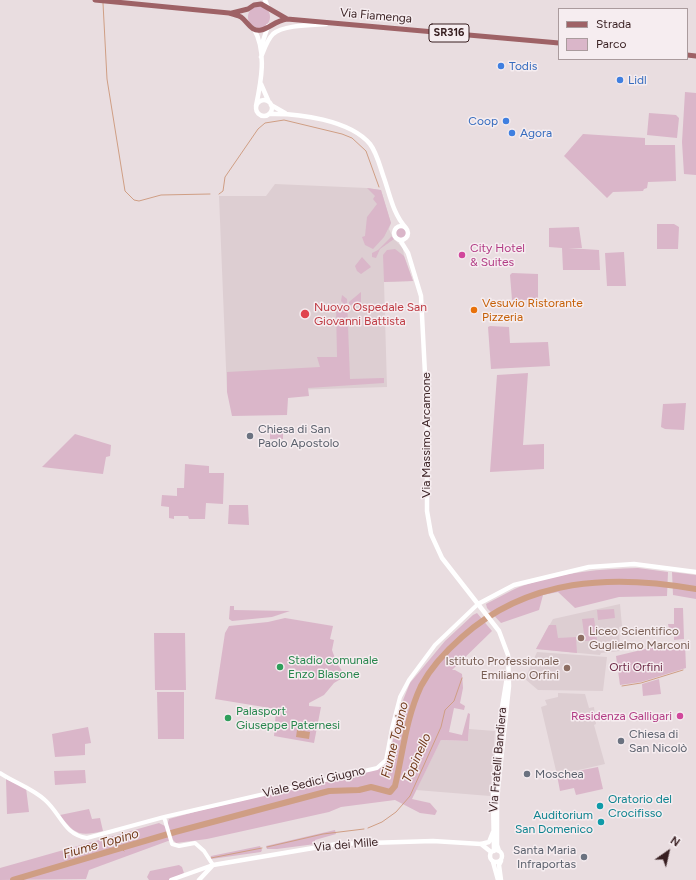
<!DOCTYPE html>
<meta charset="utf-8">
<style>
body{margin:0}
#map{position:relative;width:696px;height:880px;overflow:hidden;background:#e9dde0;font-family:Figtree,sans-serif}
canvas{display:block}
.legend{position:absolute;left:558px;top:8px;width:130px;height:52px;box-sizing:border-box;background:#f6edf0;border:1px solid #aa9b9d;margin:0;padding:5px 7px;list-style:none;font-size:12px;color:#381f21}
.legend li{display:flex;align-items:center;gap:8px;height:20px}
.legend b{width:20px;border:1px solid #aa9b9d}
.north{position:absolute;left:648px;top:832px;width:40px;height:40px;-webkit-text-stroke:3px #f6edf0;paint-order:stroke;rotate:34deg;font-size:11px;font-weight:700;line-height:16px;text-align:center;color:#381f21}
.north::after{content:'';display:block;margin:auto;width:14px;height:18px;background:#381f21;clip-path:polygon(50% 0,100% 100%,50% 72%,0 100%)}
</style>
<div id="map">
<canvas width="696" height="880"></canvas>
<ul class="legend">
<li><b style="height:5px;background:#9e6266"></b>Strada</li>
<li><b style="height:11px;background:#dab6c9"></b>Parco</li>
</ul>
<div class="north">N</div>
</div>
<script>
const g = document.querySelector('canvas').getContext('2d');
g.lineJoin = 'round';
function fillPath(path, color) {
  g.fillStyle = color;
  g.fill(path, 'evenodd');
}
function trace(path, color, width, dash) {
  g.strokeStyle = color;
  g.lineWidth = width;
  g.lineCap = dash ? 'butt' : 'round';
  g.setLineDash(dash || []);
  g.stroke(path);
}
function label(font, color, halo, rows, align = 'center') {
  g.font = font + ' Figtree,sans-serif';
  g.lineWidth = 3;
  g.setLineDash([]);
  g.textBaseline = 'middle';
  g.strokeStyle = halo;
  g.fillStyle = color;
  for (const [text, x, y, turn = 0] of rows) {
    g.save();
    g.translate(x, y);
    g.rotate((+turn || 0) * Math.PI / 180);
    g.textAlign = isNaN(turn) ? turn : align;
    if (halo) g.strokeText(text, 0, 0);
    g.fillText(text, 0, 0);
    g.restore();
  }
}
fillPath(new Path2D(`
 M 275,184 L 367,188 L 381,190 L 391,223 L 389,229 L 393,238 L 403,248 L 404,256 L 413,281 L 384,282 L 387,387 L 227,392 L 219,196 L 266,196 Z
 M 620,604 L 622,626 L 619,627 L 620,651 L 601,653 L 600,655 L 536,649 L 553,619 Z
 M 537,652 L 607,657 L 603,691 L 538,690 L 525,679 Z
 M 558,693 L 585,694 L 589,708 L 594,707 L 596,724 L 594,725 L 605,764 L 557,775 L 541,707 L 547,705 L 545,700 L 558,697 Z
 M 469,729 L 495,731 L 490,796 L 416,790 L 441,740 L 468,741 Z`), '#ddced2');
fillPath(new Path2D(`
 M248 17a11 11 0 1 1 22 0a11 11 0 1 1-22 0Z
 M 685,92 L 696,93 L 696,175 L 684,174 L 682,142 Z
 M 649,113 L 676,115 L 679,118 L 677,138 L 647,135 Z
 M 583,134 L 645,138 L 645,145 L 675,145 L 676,181 L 648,182 L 647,188 L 644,189 L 643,191 L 613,192 L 607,198 L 564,156 Z
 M 367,188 L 381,190 L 391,223 L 384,237 L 373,249 L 365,245 L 362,237 L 365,236 L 367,217 L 377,204 L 373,199 L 375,196 Z
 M 657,224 L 674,224 L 679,227 L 678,249 L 657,249 Z
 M 579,227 L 582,248 L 568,248 L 599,250 L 600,270 L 563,270 L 562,248 L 549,247 L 549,228 Z
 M396 233a5 5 0 1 1 10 0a5 5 0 1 1-10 0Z
 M 392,236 L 394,239 L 380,249 L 376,258 L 372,257 L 372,253 L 378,250 Z
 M 395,249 L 404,256 L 413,281 L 384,282 L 383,255 L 387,250 Z
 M 624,252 L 626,286 L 607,286 L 605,253 Z
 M 362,257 L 371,267 L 361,274 L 357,271 L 355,266 Z
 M 512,273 L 538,274 L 538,298 L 536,300 L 512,300 L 510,275 Z
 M 361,292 L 361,304 L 349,305 L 349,302 Z
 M 342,295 L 347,299 L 350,379 L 382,378 L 384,378 L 384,383 L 308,388 L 309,396 L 288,398 L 287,415 L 232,416 L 227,392 L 227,372 L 320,367 L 317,357 L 337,357 L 336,306 L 343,303 L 341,301 Z
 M 490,326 L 509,327 L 510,343 L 548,342 L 550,366 L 491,369 L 488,327 Z
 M 528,373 L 523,445 L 544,444 L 544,469 L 490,472 L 497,375 Z
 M 686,403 L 684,430 L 665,429 L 661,427 L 663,404 Z
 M 270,431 L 283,431 L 283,439 L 270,439 Z
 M 75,434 L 111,445 L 110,456 L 106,457 L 103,474 L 42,467 Z
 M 185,464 L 209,466 L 209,473 L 224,473 L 223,504 L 206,503 L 205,519 L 189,519 L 188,516 L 174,516 L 174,519 L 169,518 L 169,507 L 161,506 L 162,495 L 177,496 L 177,488 L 184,488 Z
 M 229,505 L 248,505 L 249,525 L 228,524 Z
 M 638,568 L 668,572 L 667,596 L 619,597 L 575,608 L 558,592 L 543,595 L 539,610 L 501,623 L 487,608 L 486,604 C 500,597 514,588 528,584 C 563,572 601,569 638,568 Z
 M 672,572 L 696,575 L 696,599 L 673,595 Z
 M 230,606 L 234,606 L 234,610 L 290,611 L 272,617 L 232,621 L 229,619 Z
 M 674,608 L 683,608 L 684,639 L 674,640 L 674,629 L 669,629 L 668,624 L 674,624 Z
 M 614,609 L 615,618 L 598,620 L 597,610 Z
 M 477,613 L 492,631 L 452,670 L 455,670 L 462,674 L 463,688 L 460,703 L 465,706 L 464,710 L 454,708 L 449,732 L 462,735 L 468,713 L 470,714 L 468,741 L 441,740 L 412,799 L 430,803 L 437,811 L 435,815 L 420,813 L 395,800 L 341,807 L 329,812 L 207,839 L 176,843 L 173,840 L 168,841 L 89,870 L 86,879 L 0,880 L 0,868 L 159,823 L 165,826 L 167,825 L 169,819 L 198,811 L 383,767 L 390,758 L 397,715 L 410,683 L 445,641 L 473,615 Z
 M 285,618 L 333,626 L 330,639 L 334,640 L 332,650 L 337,664 L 344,673 L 344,677 L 334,683 L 324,695 L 309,703 L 309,706 L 321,707 L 314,743 L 274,736 L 276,709 L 215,699 L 225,633 L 229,626 L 268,622 Z
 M 594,618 L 597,640 L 585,641 L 582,619 Z
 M 549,625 L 556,625 L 558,638 L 576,637 L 577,653 L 536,649 Z
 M 154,633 L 185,633 L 186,690 L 155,690 Z
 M 685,643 L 686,668 L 641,682 L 620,685 L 616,656 L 662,645 L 662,648 L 675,647 L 675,644 Z
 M 659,679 L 661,694 L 643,696 L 642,684 Z
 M 157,692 L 184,692 L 184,739 L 158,739 Z
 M 88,727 L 91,743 L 85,744 L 85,755 L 55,757 L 52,734 Z
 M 598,767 L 603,789 L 576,795 L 574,788 L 560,791 L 557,775 Z
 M 85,770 L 86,783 L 55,785 L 54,771 Z
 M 6,779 L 26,788 L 29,812 L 7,814 Z
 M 89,809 L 92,819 L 100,818 L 103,831 C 79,837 74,834 60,815 Z
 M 335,830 L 336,834 L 315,840 L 315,844 L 277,849 L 267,849 L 266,846 Z
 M 260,846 L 262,850 L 261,852 L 211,859 L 211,856 Z
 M 179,865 L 182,867 L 184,873 L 170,880 L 149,880 L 147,877 L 150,871 Z`), '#dab6c9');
fillPath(new Path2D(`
 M 297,730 L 310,732 L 309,739 L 296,737 Z`), '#cf9e84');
trace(new Path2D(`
 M 103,3 L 107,79 L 125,191 L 134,200 L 139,201 L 161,195 L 210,194
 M 219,194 L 223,191 L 225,177 L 258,129 L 265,123 L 284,120 L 342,134 L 352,138 L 366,151 L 379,187
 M 622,686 L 641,683 L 683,670
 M 368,828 L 382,822 L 396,812 L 410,796 L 441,727 L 445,710 L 454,701 L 462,678
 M 267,847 L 323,834 L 364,829
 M 121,848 L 124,851
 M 211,858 L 262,848`), '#cf9e84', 1);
trace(new Path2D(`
 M 13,880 L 175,832 L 329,791 L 359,790 L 371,787 L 390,792 L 395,786 C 403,752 406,718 421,686 C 431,667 446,651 462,637 C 528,578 612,574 696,589`), '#cf9e84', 6);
trace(new Path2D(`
 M 0,773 C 15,783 32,788 45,800 C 61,814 64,835 87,838 L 164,817 L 377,768 L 386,760 L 392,728 L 400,697 L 409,680 L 435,645 L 478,604
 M 164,817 L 172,844 L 179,846 L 195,843 L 204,851 L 213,865 L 171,880`), '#fff', 4);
trace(new Path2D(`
 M 265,0 L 268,8
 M 254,29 C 267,52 261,82 256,106
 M 261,47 L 268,26
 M 261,57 C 264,50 267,40 273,34 C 283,25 312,25 326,24
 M 261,84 L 268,100
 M256 108a8 8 0 1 1 16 0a8 8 0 1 1-16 0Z
 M 271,105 L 285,113
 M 269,114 C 298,113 350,120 370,144 C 377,153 380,167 384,178 C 390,195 393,214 406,228
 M394 233a7 7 0 1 1 14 0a7 7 0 1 1-14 0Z
 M 400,240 L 408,253 L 421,296 L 427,413 L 427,511 L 431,534 L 442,558 L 499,631 L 508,655 L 509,686 L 497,798 L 497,845 L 499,851
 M 478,604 L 514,585 L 589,567 L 634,564 L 696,572
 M 481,844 L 491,852
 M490 856a6 6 0 1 1 12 0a6 6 0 1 1-12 0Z
 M 494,851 L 493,798 L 500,720 L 507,677
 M 501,861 L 499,865 L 501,880
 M 493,862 L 498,880
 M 199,880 L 213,865 L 337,844 L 433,841 L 481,844 L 489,842 L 493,832`), '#fff', 4.5);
trace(new Path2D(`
 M 95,0 L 229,13 C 233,14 237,15 241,17 C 248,22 251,32 261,30 C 270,28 275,21 287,19 L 559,43
 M 232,13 L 248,9 L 254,5 L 261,4 L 287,19
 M 687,55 L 696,56`), '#9e6266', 5);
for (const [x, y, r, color] of [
 [501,66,4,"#3f7fe0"],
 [620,80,4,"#3f7fe0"],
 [506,121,4,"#3f7fe0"],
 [512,133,4,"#3f7fe0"],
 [462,255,4,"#d1479c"],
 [474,310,4,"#e8710a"],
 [305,314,5,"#e0444e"],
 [250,436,4,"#6b7280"],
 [581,638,4,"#8d6e63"],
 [280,667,4,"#2e9e5b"],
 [567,668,4,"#8d6e63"],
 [680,716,4,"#d1479c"],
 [228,718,4,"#2e9e5b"],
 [621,741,4,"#6b7280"],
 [527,774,4,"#6b7280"],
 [600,806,4,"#0f9aa8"],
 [601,822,4,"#0f9aa8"],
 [584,857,4,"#6b7280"]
]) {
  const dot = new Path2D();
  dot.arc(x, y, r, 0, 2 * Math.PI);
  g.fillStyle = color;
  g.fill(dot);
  trace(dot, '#f6edf0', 1.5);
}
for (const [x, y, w] of [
 [449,33,40]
]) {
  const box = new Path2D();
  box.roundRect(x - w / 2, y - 9, w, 18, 3);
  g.fillStyle = '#f6edf0';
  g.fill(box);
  trace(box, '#381f21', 1);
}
label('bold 11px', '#381f21', null, [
 ["SR316",449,33]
]);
label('12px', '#381f21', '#f6edf0', [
 ["Via Fiamenga",376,16,5],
 ["Via Massimo Arcamone",426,435,-90],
 ["Via Fratelli Bandiera",498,760,-85],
 ["Viale Sedici Giugno",314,782,-13],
 ["Via dei Mille",346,845,-5]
]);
label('12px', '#366cbe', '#f6edf0', [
 ["Todis",509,66],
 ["Lidl",628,80],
 ["Coop",498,121,"right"],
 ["Agora",520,133]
], 'left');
label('12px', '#b23c85', '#f6edf0', [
 ["City Hotel",470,248],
 ["& Suites",470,262],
 ["Residenza Galligari",672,716,"right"]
], 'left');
label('12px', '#c56008', '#f6edf0', [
 ["Vesuvio Ristorante",482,303],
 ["Pizzeria",482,317]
], 'left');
label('12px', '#be3a42', '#f6edf0', [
 ["Nuovo Ospedale San",314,307],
 ["Giovanni Battista",314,321]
], 'left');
label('12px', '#5b616d', '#f6edf0', [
 ["Chiesa di San",258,429],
 ["Paolo Apostolo",258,443],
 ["Chiesa di",629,734],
 ["San Nicolò",629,748],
 ["Moschea",535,774],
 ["Santa Maria",576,850,"right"],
 ["Infraportas",576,864,"right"]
], 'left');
label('12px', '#785e54', '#f6edf0', [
 ["Liceo Scientifico",589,631],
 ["Guglielmo Marconi",589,645],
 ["Istituto Professionale",559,661,"right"],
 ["Emiliano Orfini",559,675,"right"]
], 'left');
label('12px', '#27864d', '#f6edf0', [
 ["Stadio comunale",288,660],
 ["Enzo Blasone",288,674],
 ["Palasport",236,711],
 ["Giuseppe Paternesi",236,725]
], 'left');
label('12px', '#6e2a47', '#f6edf0', [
 ["Orti Orfini",636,667]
]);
label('12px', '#0d838f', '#f6edf0', [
 ["Oratorio del",608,799],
 ["Crocifisso",608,813],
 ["Auditorium",593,815,"right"],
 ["San Domenico",593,829,"right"]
], 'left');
label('italic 13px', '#723a1b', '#f6edf0', [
 ["Fiume Topino",395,740,-76],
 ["Topinello",417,758,-66],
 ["Fiume Topino",101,844,-16]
]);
</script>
